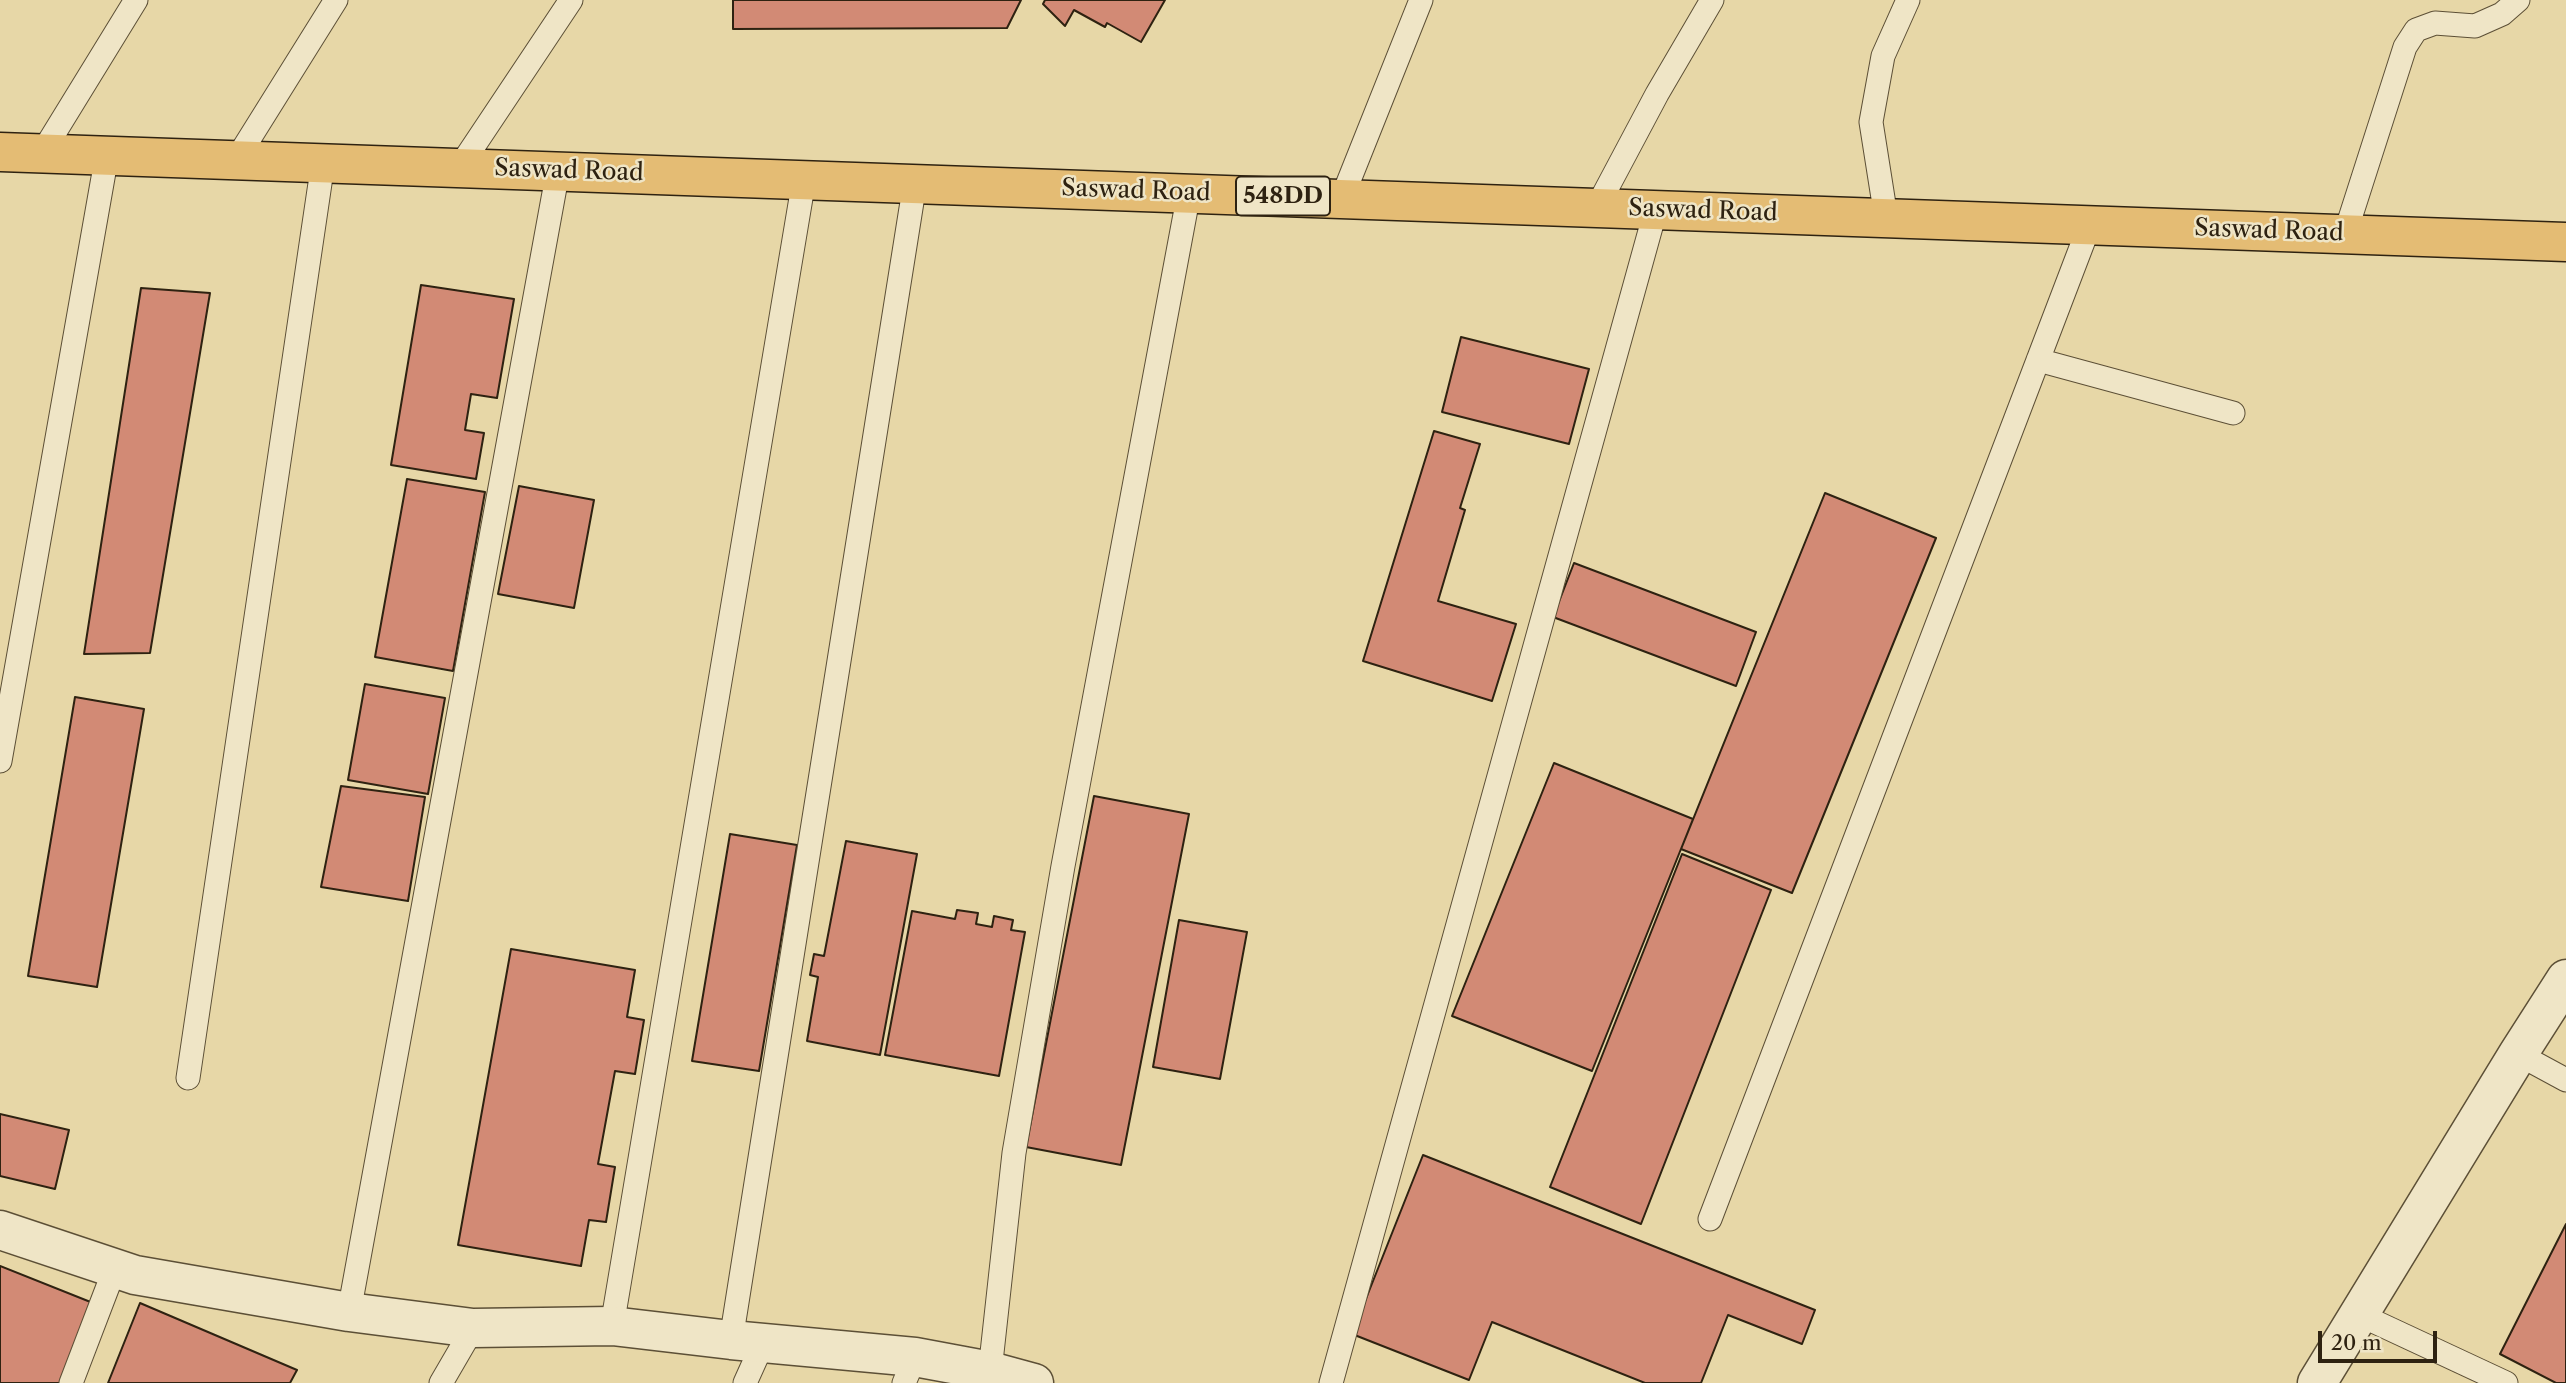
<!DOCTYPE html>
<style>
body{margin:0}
#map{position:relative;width:2566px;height:1383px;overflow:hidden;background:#e7d7a7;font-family:"Libre Caslon Text",serif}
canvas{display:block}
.scale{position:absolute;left:2318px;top:1331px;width:119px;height:32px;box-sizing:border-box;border:4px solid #2e2211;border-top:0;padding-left:9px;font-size:21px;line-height:24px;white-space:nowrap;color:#2e2211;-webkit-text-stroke:5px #efe5c6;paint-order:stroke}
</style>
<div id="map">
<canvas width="2566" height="1383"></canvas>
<div class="scale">20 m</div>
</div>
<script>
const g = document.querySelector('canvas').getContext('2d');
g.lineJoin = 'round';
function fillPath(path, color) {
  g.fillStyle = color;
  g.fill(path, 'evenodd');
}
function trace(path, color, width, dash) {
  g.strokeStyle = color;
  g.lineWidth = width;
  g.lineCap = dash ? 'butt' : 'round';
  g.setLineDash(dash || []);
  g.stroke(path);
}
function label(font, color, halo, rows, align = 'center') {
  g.font = font + ' "Libre Caslon Text",serif';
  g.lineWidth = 5;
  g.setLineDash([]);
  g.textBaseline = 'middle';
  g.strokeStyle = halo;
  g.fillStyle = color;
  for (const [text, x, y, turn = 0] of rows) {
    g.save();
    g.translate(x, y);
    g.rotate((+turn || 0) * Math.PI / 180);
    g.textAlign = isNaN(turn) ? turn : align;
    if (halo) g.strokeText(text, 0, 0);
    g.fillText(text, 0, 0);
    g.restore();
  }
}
const building = new Path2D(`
 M 733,0 L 1021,0 L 1007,28 L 733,29 Z
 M 1045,0 L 1165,0 L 1141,42 L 1107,23 L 1105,27 L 1074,10 L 1065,26 L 1043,4 Z
 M 421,285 L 514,299 L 497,398 L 471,394 L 465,430 L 484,433 L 476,479 L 391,465 Z
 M 141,288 L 210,293 L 150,653 L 84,654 Z
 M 1461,337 L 1589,369 L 1569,444 L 1442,412 Z
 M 1434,431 L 1480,444 L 1460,508 L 1465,510 L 1438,601 L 1516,624 L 1492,701 L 1363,661 Z
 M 407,479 L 485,492 L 453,671 L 375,657 Z
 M 519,486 L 594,500 L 574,608 L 498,594 Z
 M 1825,493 L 1936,538 L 1792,893 L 1681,849 Z
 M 1574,563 L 1756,632 L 1736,686 L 1553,617 Z
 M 365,684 L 445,698 L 428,794 L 348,780 Z
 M 75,697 L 144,709 L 97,987 L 28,976 Z
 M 1554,763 L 1693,819 L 1592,1071 L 1452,1016 Z
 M 341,786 L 425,797 L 408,901 L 321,887 Z
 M 1094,796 L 1189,814 L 1121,1165 L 1026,1147 Z
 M 730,834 L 797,845 L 759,1071 L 692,1061 Z
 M 846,841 L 917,854 L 880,1055 L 807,1041 L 818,977 L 810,975 L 814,954 L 824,956 Z
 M 1682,854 L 1771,890 L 1641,1224 L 1550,1187 Z
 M 957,910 L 978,913 L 976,924 L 992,927 L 994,916 L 1013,920 L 1011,930 L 1025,932 L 999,1076 L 885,1055 L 912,911 L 955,919 Z
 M 1179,920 L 1247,932 L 1220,1079 L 1153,1067 Z
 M 511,949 L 635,970 L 627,1017 L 644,1020 L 635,1074 L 615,1071 L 598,1164 L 615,1167 L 606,1222 L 589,1220 L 581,1266 L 458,1245 Z
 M 0,1114 L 69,1130 L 55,1189 L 0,1176 Z
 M 1423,1155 L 1815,1310 L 1802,1344 L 1728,1315 L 1701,1383 L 1645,1383 L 1492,1322 L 1469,1380 L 1352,1334 Z
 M 2566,1224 L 2566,1383 L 2556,1383 L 2500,1354 Z
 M 0,1266 L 93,1303 L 62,1383 L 0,1383 Z
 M 140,1303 L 297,1370 L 290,1383 L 108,1383 Z`);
fillPath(building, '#d28a75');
trace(building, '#2e2211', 2);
const service = new Path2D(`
 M 42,153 L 136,0
 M 236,160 L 336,0
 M 459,168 L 571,0
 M 1342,198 L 1421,0
 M 1597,207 L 1657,94 L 1712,0
 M 1886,217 L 1871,122 L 1883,56 L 1908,0
 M 2345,234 L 2405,47 L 2416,30 L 2435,23 L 2475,26 L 2502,14 L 2518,0
 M 2038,360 L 2233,413
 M 0,761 L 107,155
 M 2518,1054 L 2566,1080
 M 188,1078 L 323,163
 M 1710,1219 L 2090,224
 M 349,1312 L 558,171
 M 2358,1314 L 2506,1383
 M 612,1326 L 804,180
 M 731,1340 L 915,183
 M 990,1371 L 1014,1153 L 1063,866 L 1189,193
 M 71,1383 L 115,1268
 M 441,1383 L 473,1328
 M 745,1383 L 763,1343
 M 904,1383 L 915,1357
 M 1331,1383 L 1656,209`);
const minor = new Path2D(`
 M 0,1230 L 135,1275 L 349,1312 L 473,1328 L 612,1326 L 731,1340 L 915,1357 L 990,1371 L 1034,1383
 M 2317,1383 L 2518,1054 L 2566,979`);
const trunk = new Path2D(`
 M 0,152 L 2566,242`);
trace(service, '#5c4f36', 25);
trace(minor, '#5c4f36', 41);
trace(trunk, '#2e2211', 41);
trace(service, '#efe5c6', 23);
trace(minor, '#efe5c6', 38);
trace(trunk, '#e4bc74', 38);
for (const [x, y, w] of [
 [1283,196,94]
]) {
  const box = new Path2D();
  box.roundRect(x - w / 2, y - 19.5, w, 39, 5);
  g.fillStyle = '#efe5c6';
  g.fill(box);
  trace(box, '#2e2211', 2);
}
label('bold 23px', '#2e2211', null, [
 ["548DD",1283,196]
]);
label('24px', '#2e2211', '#efe5c6', [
 ["Saswad Road",569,171,2],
 ["Saswad Road",1136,191,2],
 ["Saswad Road",1703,211,2],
 ["Saswad Road",2269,231,2]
]);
</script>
